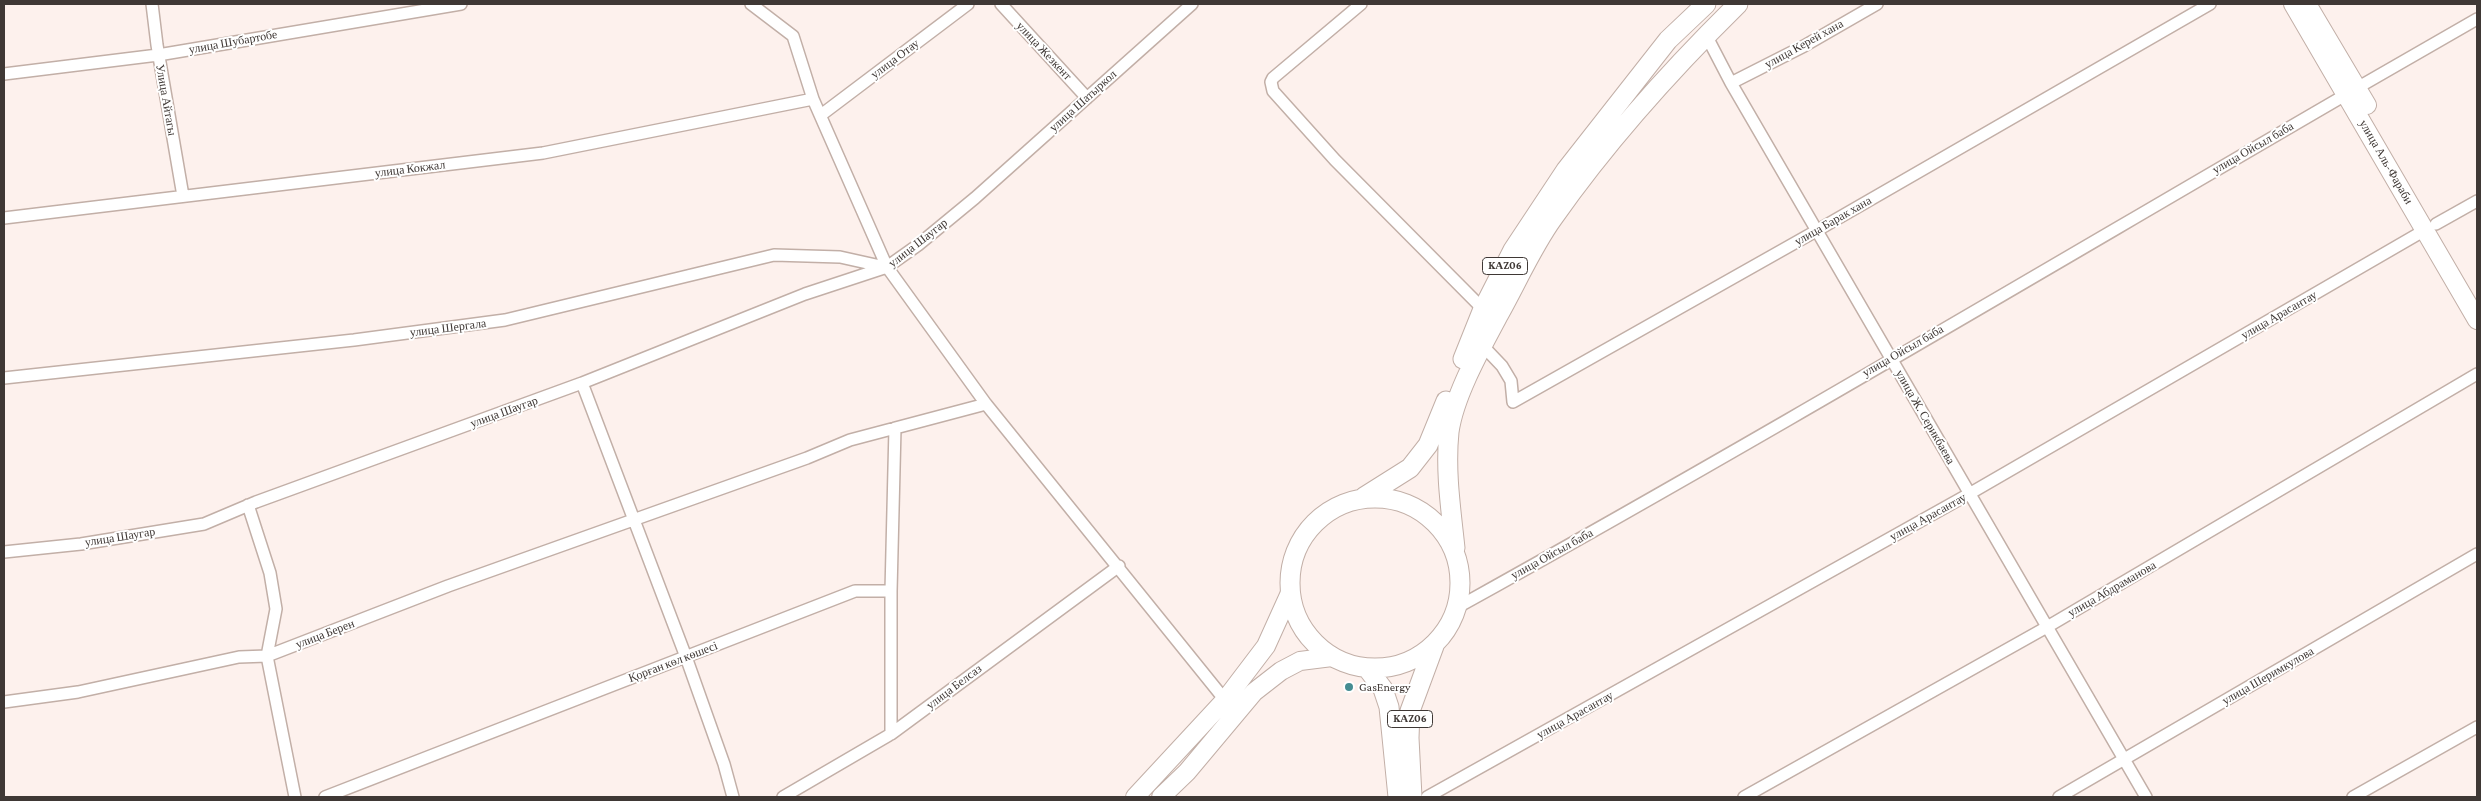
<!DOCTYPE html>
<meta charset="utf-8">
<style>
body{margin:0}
#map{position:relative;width:2481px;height:801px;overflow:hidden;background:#fdf1ed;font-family:"Crimson Pro",serif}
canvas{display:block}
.frame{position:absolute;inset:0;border:5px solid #3f3835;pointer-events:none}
</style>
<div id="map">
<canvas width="2481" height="801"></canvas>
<div class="frame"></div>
</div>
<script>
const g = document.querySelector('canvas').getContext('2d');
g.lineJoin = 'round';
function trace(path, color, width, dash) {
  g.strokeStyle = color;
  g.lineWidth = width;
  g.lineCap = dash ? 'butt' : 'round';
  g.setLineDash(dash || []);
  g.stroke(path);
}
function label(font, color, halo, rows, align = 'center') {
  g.font = font + ' "Crimson Pro",serif';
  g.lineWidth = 4;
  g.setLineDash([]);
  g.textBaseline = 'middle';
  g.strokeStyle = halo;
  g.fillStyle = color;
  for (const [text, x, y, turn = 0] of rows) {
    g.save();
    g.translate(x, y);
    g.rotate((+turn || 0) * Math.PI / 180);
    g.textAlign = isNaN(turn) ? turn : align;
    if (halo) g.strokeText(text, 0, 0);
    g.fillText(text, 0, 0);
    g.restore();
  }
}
const minor = new Path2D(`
 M 152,4 L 157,45 L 183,196
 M 751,4 L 793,36 L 813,99 L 887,267 L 986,404 L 1225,700
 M 1001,4 L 1087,98
 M 1361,4 L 1273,78 L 1271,82 L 1273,91 L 1335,160 L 1483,309
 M 1706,35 L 1731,83 L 2146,797
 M 4,74 L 158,55 L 461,4
 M 1731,83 L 1804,46 L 1877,4
 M 2357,88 L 2477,19
 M 821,115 L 968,4
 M 4,218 L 543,153 L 813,99
 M 2436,224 L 2477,201
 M 1482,345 L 1502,366 L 1511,381 L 1513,402 L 1816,231 L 2210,4
 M 4,378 L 354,340 L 505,320 L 774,255 L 840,257 L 885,267
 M 582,383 L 686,657 L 724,764 L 733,797
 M 248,505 L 270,573 L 276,609 L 267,656 L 295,797
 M 4,552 L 81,544 L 204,524 L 256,502 L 582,383 L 805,294 L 887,267 L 918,245 L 975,198 L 1192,4
 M 891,591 L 895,428
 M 1458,607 C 1757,441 2051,266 2347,94
 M 4,702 L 78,692 L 239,657 L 267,656 L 448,586 L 807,458 L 850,440 L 986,404
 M 325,797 L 855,591 L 891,591 L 891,734
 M 783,797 L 891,734 L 1119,566
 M 1427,797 L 1969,494 L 2425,230
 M 1744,797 L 2047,627 L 2477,374
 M 2059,797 L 2477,554
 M 2353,797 L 2477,727`);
const primary = new Path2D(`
 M 2293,4 L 2477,320
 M 2307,4 L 2367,105
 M 1135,797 L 1225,700 L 1266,646 L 1290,593
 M 1161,797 L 1187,772 L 1254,692 L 1281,671 L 1300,661 L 1332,657`);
const trunk = new Path2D(`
 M 1463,359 L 1483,309 L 1513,250 L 1566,170 L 1668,40 L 1706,4
 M 1364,497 L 1410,468 L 1428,445 L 1446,401
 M1290 583a85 85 0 1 1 170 0a85 85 0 1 1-170 0Z
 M 1455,548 C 1451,510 1445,471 1449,432 C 1454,395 1482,346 1499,314 C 1517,282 1532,247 1553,218 C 1607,141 1671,70 1738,4
 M 1367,668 L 1383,689 L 1389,707 L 1398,797
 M 1412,797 L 1409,738 L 1410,711 L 1434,646`);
trace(minor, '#c2afa7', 14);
trace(primary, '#c2afa7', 20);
trace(trunk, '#c2afa7', 21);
trace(minor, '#fff', 11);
trace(primary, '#fff', 18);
trace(trunk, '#fff', 19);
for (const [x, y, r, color] of [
 [1349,687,5,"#458d92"]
]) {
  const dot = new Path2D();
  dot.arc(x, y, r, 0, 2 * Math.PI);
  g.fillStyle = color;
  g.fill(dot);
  trace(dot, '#fff', 2);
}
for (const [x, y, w] of [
 [1505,266,45],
 [1410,719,45]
]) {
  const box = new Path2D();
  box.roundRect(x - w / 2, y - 8.5, w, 17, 4);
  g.fillStyle = '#fff';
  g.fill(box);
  trace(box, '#3f3835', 1);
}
label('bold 11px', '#3f3835', null, [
 ["KАZ06",1505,266],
 ["KАZ06",1410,719]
]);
label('12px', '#3f3835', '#fff', [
 ["улица Шубартобе",233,42,-10],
 ["улица Керей хана",1804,44,-29],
 ["улица Жезкент",1044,51,47],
 ["улица Отау",895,59,-37],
 ["Улица Айтагы",166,100,80],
 ["улица Шатыркол",1083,101,-42],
 ["улица Ойсыл баба",2253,148,-30],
 ["улица Аль-Фараби",2386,162,60],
 ["улица Кокжал",410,169,-7],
 ["улица Барак хана",1833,221,-30],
 ["улица Шаугар",918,243,-38],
 ["улица Арасантау",2279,315,-30],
 ["улица Шергала",448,328,-7],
 ["улица Ойсыл баба",1903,351,-30],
 ["улица Шаугар",504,412,-20],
 ["улица Ж. Серикбаева",1925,417,60],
 ["улица Арасантау",1928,517,-29],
 ["улица Шаугар",120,537,-9],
 ["улица Ойсыл баба",1552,554,-29],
 ["улица Абдраманова",2112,589,-30],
 ["улица Берен",325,634,-21],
 ["Қорған көл көшесі",673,662,-21],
 ["улица Шеримкулова",2268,676,-30],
 ["улица Белсаз",954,687,-37],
 ["улица Арасантау",1575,715,-29]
]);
label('12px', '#3f3835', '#fff', [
 ["GasEnergy",1359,687]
], 'left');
</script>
